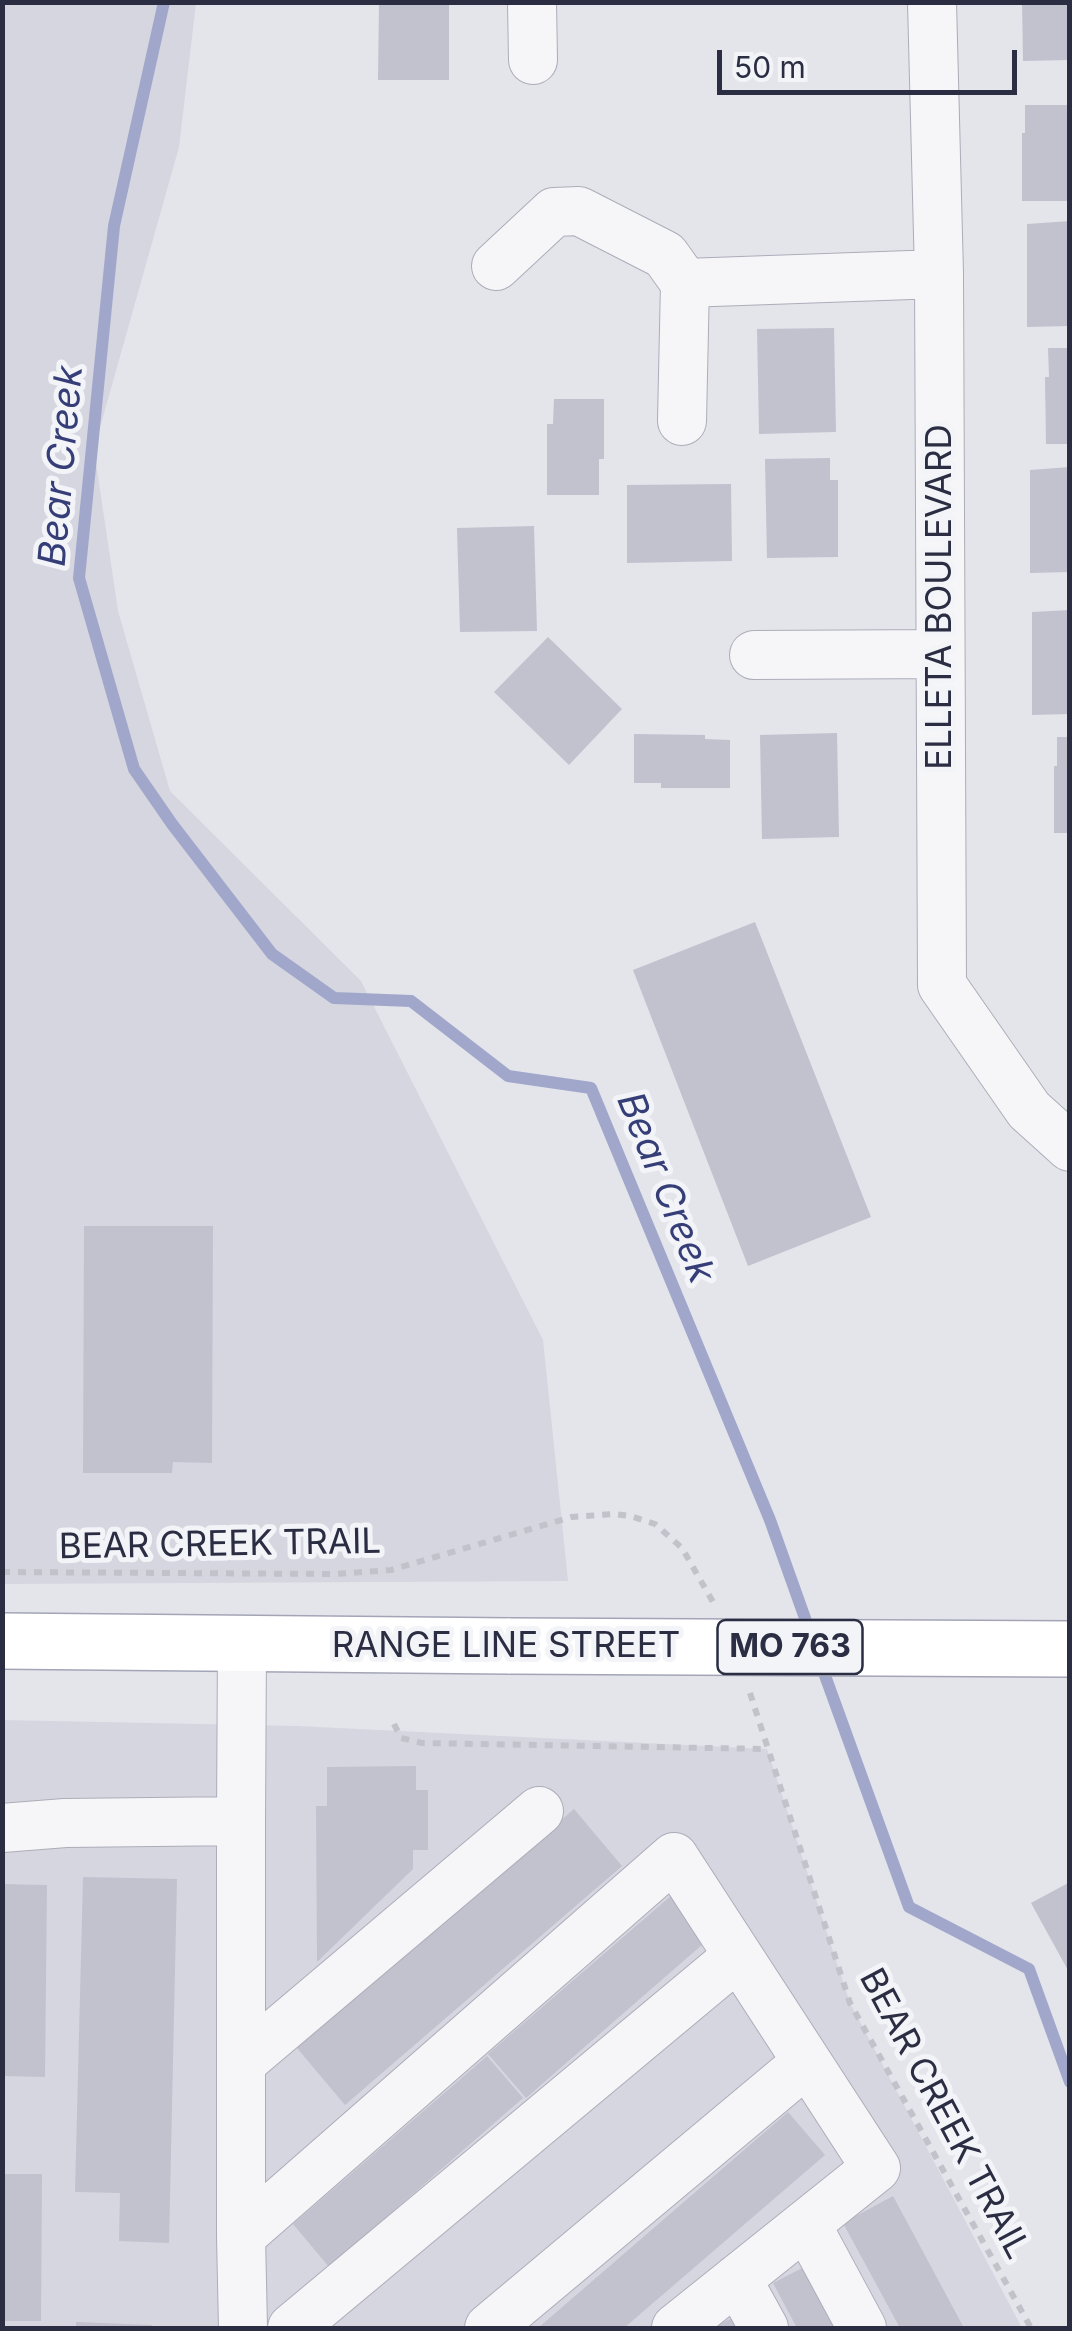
<!DOCTYPE html>
<style>
body{margin:0}
#map{position:relative;width:1072px;height:2331px;overflow:hidden;background:#e4e4eb;font-family:Inter,sans-serif}
canvas{display:block}
.frame{position:absolute;inset:0;border:5px solid #2b2d43;pointer-events:none}
.scale{position:absolute;left:717px;top:50px;width:300px;height:45px;box-sizing:border-box;border:5px solid #2b2d43;border-top:0;padding-left:12px;font-size:30px;line-height:35px;white-space:nowrap;color:#2b2d43;-webkit-text-stroke:8px #f3f4f8;paint-order:stroke}
</style>
<div id="map">
<canvas width="1072" height="2331"></canvas>
<div class="frame"></div>
<div class="scale">50 m</div>
</div>
<script>
const g = document.querySelector('canvas').getContext('2d');
g.lineJoin = 'round';
function fillPath(path, color) {
  g.fillStyle = color;
  g.fill(path, 'evenodd');
}
function trace(path, color, width, dash) {
  g.strokeStyle = color;
  g.lineWidth = width;
  g.lineCap = dash ? 'butt' : 'round';
  g.setLineDash(dash || []);
  g.stroke(path);
}
function label(font, color, halo, rows, align = 'center') {
  g.font = font + ' Inter,sans-serif';
  g.lineWidth = 10;
  g.setLineDash([]);
  g.textBaseline = 'middle';
  g.strokeStyle = halo;
  g.fillStyle = color;
  for (const [text, x, y, turn = 0] of rows) {
    g.save();
    g.translate(x, y);
    g.rotate((+turn || 0) * Math.PI / 180);
    g.textAlign = isNaN(turn) ? turn : align;
    if (halo) g.strokeText(text, 0, 0);
    g.fillText(text, 0, 0);
    g.restore();
  }
}
fillPath(new Path2D(`
 M 2,3 L 196,3 L 179,147 L 94,449 L 118,611 L 170,791 L 361,981 L 543,1340 L 568,1581 L 3,1584 Z
 M 2,1720 L 297,1726 L 767,1749 L 850,2003 L 1022,2328 L 3,2328 Z`), '#d6d6e0');
trace(new Path2D(`
 M 164,2 L 114,226 L 79,578 L 134,769 L 172,824 L 272,954 L 334,998 L 411,1001 L 508,1076 L 591,1088 L 770,1520 L 811,1635
 M 819,1659 L 909,1907 L 1029,1969 L 1070,2082`), '#a0a7ca', 12);
fillPath(new Path2D(`
 M 379,2 L 449,2 L 449,80 L 378,80 Z
 M 1022,2 L 1070,2 L 1070,60 L 1023,61 Z
 M 1025,105 L 1070,105 L 1070,201 L 1022,201 L 1022,133 L 1025,133 Z
 M 1070,221 L 1070,326 L 1027,327 L 1027,224 Z
 M 834,328 L 836,432 L 759,434 L 757,329 Z
 M 1048,348 L 1070,348 L 1070,444 L 1046,444 L 1045,377 L 1049,377 Z
 M 554,399 L 604,399 L 604,459 L 599,459 L 599,495 L 547,495 L 547,424 L 553,424 Z
 M 830,458 L 830,480 L 838,480 L 838,557 L 767,558 L 765,459 Z
 M 1070,467 L 1070,572 L 1030,573 L 1030,470 Z
 M 731,484 L 732,561 L 627,563 L 627,485 Z
 M 534,526 L 537,631 L 460,632 L 457,528 Z
 M 1070,610 L 1070,714 L 1032,715 L 1032,612 Z
 M 548,637 L 622,709 L 569,765 L 494,692 Z
 M 837,733 L 839,837 L 762,839 L 760,735 Z
 M 634,734 L 705,735 L 705,739 L 730,740 L 730,788 L 661,788 L 661,783 L 634,783 Z
 M 1057,737 L 1070,737 L 1070,833 L 1054,833 L 1054,766 L 1057,766 Z
 M 755,922 L 871,1217 L 748,1266 L 633,970 Z
 M 84,1226 L 213,1226 L 212,1463 L 173,1462 L 172,1473 L 83,1473 Z
 M 416,1766 L 416,1790 L 428,1790 L 428,1850 L 413,1850 L 413,1869 L 317,1962 L 316,1806 L 327,1806 L 327,1767 Z
 M 574,1809 L 622,1866 L 345,2105 L 297,2048 Z
 M 83,1877 L 177,1879 L 169,2243 L 119,2241 L 120,2193 L 75,2192 Z
 M 1070,1882 L 1070,1974 L 1031,1903 Z
 M 2,1884 L 47,1885 L 45,2077 L 2,2076 Z
 M 673,1894 L 711,1937 L 526,2098 L 488,2054 Z
 M 487,2056 L 523,2098 L 329,2267 L 293,2224 Z
 M 788,2112 L 825,2155 L 624,2328 L 538,2328 Z
 M 2,2174 L 42,2174 L 41,2321 L 2,2321 Z
 M 893,2196 L 964,2328 L 900,2328 L 843,2223 Z
 M 806,2266 L 839,2328 L 797,2328 L 773,2283 Z
 M 732,2318 L 738,2328 L 712,2328 Z
 M 76,2322 L 152,2325 L 152,2328 L 76,2328 Z`), '#c1c2ce');
const minor = new Path2D(`
 M 532,2 L 533,60
 M 932,2 L 939,274 L 942,985 L 1029,1110 L 1070,1147
 M 496,266 L 554,212 L 579,211 L 665,255 L 685,283 L 682,421
 M 685,283 L 939,274
 M 754,655 L 940,654
 M 241,1821 L 241,2236 L 243,2328
 M 2,1828 L 65,1823 L 241,1821 L 242,1644
 M 241,2063 L 539,1811
 M 806,2224 L 862,2328
 M 241,2236 L 674,1857 L 876,2168 L 676,2328
 M 737,2279 L 764,2328
 M 292,2328 L 738,1956
 M 489,2328 L 807,2062`);
const major = new Path2D(`
 M 2,1641 L 510,1646`);
trace(minor, '#acadb9', 50);
trace(major, '#a3a5b7', 58);
trace(new Path2D(`
 M 2,1572 L 335,1574 L 391,1570 L 572,1517 L 613,1514 L 630,1516 L 655,1524 L 682,1548 L 713,1602
 M 750,1693 L 850,2003 L 1031,2328
 M 394,1724 L 401,1738 L 422,1743 L 767,1749`), '#c1c2ca', 6, [8, 8]);
trace(minor, '#f6f6f9', 48);
trace(major, '#fff', 55);
const majorBridge = new Path2D(`
 M 510,1646 L 1070,1649`);
trace(majorBridge, '#a3a5b7', 58, []);
trace(majorBridge, '#fff', 55);
for (const [x, y, w] of [
 [790,1647,145]
]) {
  const box = new Path2D();
  box.roundRect(x - w / 2, y - 27, w, 54, 8);
  g.fillStyle = '#f3f4f8';
  g.fill(box);
  trace(box, '#2b2d43', 2.5);
}
label('bold 32px', '#2b2d43', null, [
 ["MO 763",790,1647]
]);
label('35px', '#2b2d43', '#f3f4f8', [
 ["ELLETA BOULEVARD",940,597,-90],
 ["BEAR CREEK TRAIL",220,1545,-1],
 ["RANGE LINE STREET",506,1646],
 ["BEAR CREEK TRAIL",944,2114,62]
]);
label('italic 38px', '#363e77', '#f3f4f8', [
 ["Bear Creek",62,466,-85],
 ["Bear Creek",665,1188,68]
]);
</script>
